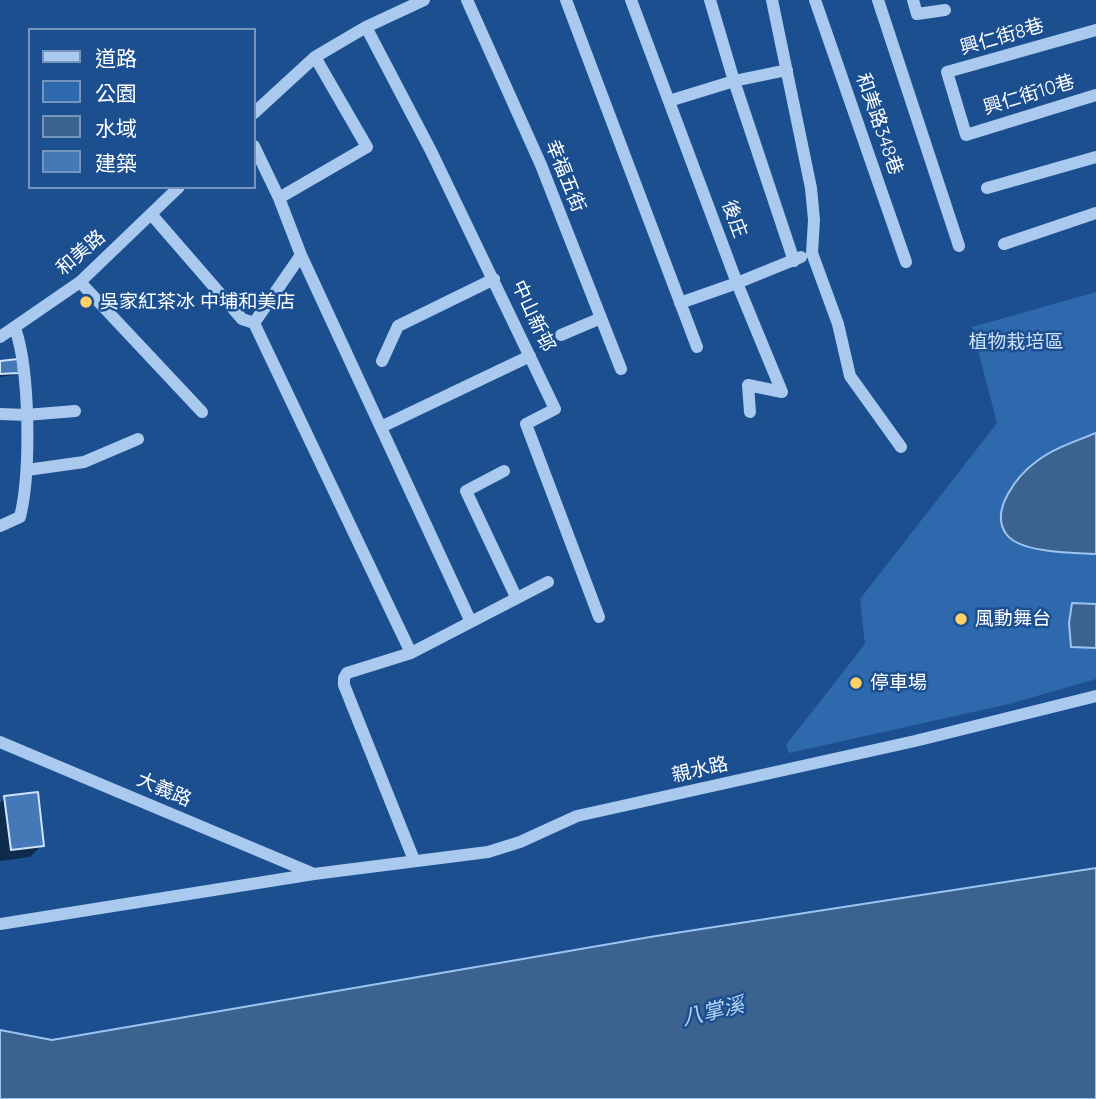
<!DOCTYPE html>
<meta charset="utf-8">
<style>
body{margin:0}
#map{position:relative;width:1096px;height:1099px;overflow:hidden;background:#1b4f8f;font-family:Quicksand,"Noto Sans TC",sans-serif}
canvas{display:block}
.legend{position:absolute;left:28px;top:28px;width:228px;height:161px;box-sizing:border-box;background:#1b4f8f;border:2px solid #7695bc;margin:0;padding:9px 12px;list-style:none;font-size:21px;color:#fff}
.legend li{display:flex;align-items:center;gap:14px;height:35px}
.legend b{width:35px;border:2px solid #7695bc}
</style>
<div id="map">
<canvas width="1096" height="1099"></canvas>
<ul class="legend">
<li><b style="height:9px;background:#a9c9ee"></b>道路</li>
<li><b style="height:19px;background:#2e69ad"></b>公園</li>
<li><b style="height:19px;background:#3c6290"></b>水域</li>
<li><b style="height:19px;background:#4478b7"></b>建築</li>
</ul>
</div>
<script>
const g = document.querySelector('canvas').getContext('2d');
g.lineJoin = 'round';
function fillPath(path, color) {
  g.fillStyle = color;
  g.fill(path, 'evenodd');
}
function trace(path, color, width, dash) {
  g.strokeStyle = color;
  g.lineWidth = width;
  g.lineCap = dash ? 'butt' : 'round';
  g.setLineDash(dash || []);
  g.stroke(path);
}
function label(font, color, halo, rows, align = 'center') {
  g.font = font + ' Quicksand,"Noto Sans TC",sans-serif';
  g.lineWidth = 5;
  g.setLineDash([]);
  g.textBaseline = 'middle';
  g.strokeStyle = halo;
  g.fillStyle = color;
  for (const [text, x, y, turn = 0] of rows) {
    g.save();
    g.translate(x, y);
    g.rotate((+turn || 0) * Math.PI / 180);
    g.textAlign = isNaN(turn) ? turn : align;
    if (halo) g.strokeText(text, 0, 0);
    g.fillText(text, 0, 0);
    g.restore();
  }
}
fillPath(new Path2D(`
 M 1096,292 L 1096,679 L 1009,704 L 789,753 L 786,745 L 865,644 L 860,599 L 997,423 L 972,327 Z`), '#2e69ad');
const water = new Path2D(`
 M 1096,433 L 1096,554 C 1074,553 1021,553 1007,535 C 988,511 1018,475 1037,461 C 1054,448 1076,441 1096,433 Z
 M 1072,603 L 1096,604 L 1096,648 L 1071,647 L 1069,623 Z
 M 1096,868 L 1096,1099 L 0,1099 L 0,1030 L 52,1040 L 656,936 Z`);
fillPath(water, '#3c6290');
trace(water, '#9cc4f0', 2);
fillPath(new Path2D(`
 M 0,362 L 17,372 L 14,375 L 0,377 Z
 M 5,798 L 42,845 L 30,857 L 0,861 L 0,803 Z`), '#0007');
const building = new Path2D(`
 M 18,359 L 19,373 L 0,374 L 0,361 Z
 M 38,792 L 44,846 L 11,850 L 4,796 Z`);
fillPath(building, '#4478b7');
trace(building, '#cfe3fa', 2);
trace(new Path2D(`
 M 467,0 L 541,165 L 621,369
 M 566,0 L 697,347
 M 631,0 L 737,283 L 782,392 L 748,385 L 750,412
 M 710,0 L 734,81 L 794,261
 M 772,0 L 811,188 L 814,220 L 812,253 L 838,324 L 850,376 L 901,447
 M 815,0 L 906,262
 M 878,0 L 959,246
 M 913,0 L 917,14 L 945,10
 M 366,27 L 431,151 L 555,409 L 526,424 L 599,617
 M 1096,30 L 947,72 L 966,135 L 1096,95
 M 669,101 L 734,81 L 787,70
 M 254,113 L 315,57 L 366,27 L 424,0
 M 254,146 L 279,198 L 301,255 L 470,620
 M 987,188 L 1096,157
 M 279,198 L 367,147 L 315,57
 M 151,214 L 242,319 L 254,323 L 411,653
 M 1004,244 L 1096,213
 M 80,282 L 202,412
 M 680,303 L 737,283 L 801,257
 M 254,323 L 301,255
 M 561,335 L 601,318
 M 0,337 L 80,282 L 179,187
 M 382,361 L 398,326 L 494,279
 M 0,414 L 26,415 L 75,411
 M 381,427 L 530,356
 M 27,470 L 84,462 L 138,439
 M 504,471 L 466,491 L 516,597
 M 0,526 L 20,517 C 31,472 30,371 15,328
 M 0,742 L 314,874
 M 414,860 L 344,685 L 344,678 L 347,673 L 411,653 L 548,582
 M 0,924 L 314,874 L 488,852 L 520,842 L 577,816 L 915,741 L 1096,696`), '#a9c9ee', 12);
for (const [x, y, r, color] of [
 [86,302,7,"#ffd166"],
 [961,619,7,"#ffd166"],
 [856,683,7,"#ffd166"]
]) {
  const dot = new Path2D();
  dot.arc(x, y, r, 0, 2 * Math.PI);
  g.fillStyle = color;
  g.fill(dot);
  trace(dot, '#1b4f8f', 2.5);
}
label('19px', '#fff', '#1b4f8f', [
 ["興仁街8巷",1002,37,-16],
 ["興仁街10巷",1029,95,-17],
 ["和美路348巷",879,124,71],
 ["幸福五街",565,176,68],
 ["後庄",734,219,70],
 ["和美路",81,253,-41],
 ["中山新邨",533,316,65],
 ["親水路",700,770,-13],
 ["大義路",164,790,23]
]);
label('19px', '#fff', '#1b4f8f', [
 ["吳家紅茶冰 中埔和美店",100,302],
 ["風動舞台",975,619],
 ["停車場",870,683]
], 'left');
label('19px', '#cfe3fa', '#1b4f8f', [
 ["植物栽培區",1016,342]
]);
label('italic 21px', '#b5d3f5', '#1b4f8f', [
 ["八掌溪",713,1012,-13]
]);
</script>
